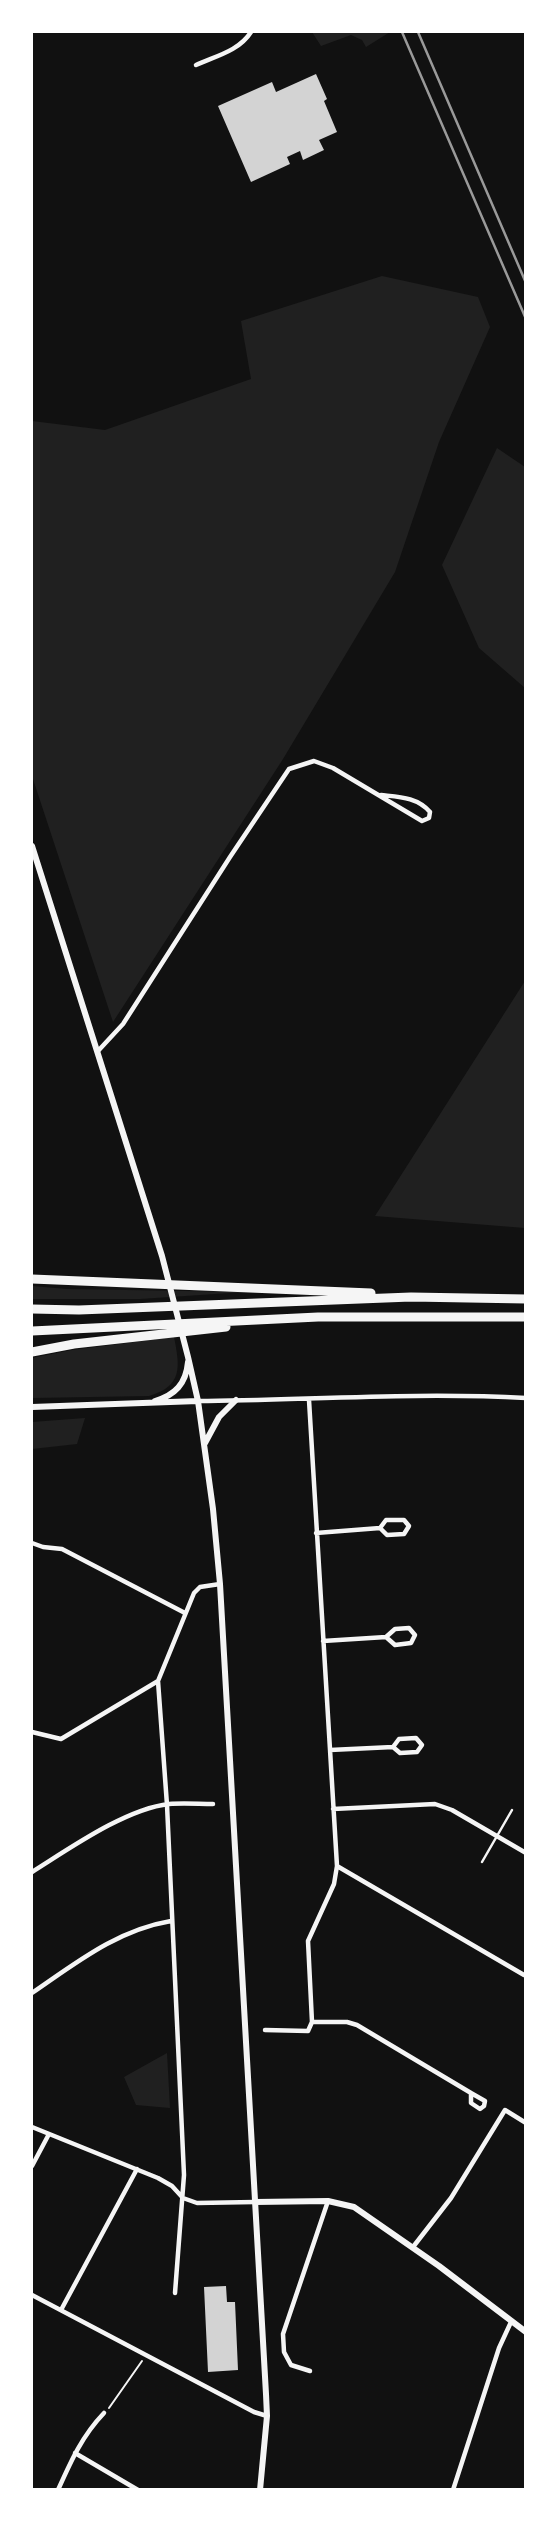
<!DOCTYPE html>
<style>
body{margin:0}
#map{position:relative;width:557px;height:2521px;overflow:hidden;background:#111;font-family:"DM Sans",sans-serif}
canvas{display:block}
.frame{position:absolute;inset:0;border:33px solid #fff;pointer-events:none}
</style>
<div id="map">
<canvas width="557" height="2521"></canvas>
<div class="frame"></div>
</div>
<script>
const g = document.querySelector('canvas').getContext('2d');
g.lineJoin = 'round';
function fillPath(path, color) {
  g.fillStyle = color;
  g.fill(path, 'evenodd');
}
function trace(path, color, width, dash) {
  g.strokeStyle = color;
  g.lineWidth = width;
  g.lineCap = dash ? 'butt' : 'round';
  g.setLineDash(dash || []);
  g.stroke(path);
}
fillPath(new Path2D(`
 M 312,32 L 390,32 L 366,47 L 362,40 L 351,35 L 321,46 Z
 M 382,276 L 478,297 L 490,327 L 439,442 L 395,572 L 283,759 L 113,1022 L 32,776 L 32,421 L 105,430 L 251,379 L 241,321 Z
 M 497,448 L 525,467 L 525,688 L 479,648 L 442,565 Z
 M 525,981 L 525,1228 L 375,1216 Z
 M 32,1286 L 67,1289 L 245,1292 L 140,1299 L 32,1299 Z
 M 174,1337 C 180,1367 183,1386 149,1396 L 32,1398 L 32,1358 L 72,1350 Z
 M 85,1418 L 77,1444 L 32,1449 L 32,1422 Z
 M 167,2053 L 170,2108 L 136,2105 L 124,2077 Z`), '#202020');
fillPath(new Path2D(`
 M 316,74 L 327,99 L 324,101 L 337,132 L 319,140 L 324,150 L 303,160 L 300,151 L 287,157 L 290,164 L 251,182 L 218,106 L 272,82 L 276,92 Z
 M 226,2286 L 227,2302 L 235,2302 L 238,2370 L 208,2372 L 204,2287 Z`), '#d3d3d3');
trace(new Path2D(`
 M 109,2408 L 142,2361`), '#f5f5f5', 2);
trace(new Path2D(`
 M 482,1862 L 512,1810`), '#f5f5f5', 2.5);
trace(new Path2D(`
 M 196,65 C 216,56 239,51 251,32
 M 98,1051 L 123,1024 L 230,857 L 289,769 L 314,761 L 333,768 L 422,821 L 429,818 L 430,812 C 417,797 399,797 381,795
 M 309,1400 L 337,1866 L 334,1884 L 308,1941 L 312,2022 L 347,2022 L 357,2025 L 471,2093 L 471,2103 L 480,2109 L 484,2106 L 485,2101 L 471,2093
 M 198,1401 C 307,1400 416,1392 526,1398
 M 316,1533 L 380,1528 L 387,1535 L 404,1534 L 409,1526 L 404,1520 L 386,1520 L 380,1528
 M 32,1543 L 43,1547 L 62,1549 L 185,1613
 M 323,1641 L 386,1637 L 395,1645 L 411,1643 L 415,1635 L 409,1628 L 395,1629 L 386,1637
 M 32,1732 L 61,1739 L 158,1681
 M 330,1750 L 393,1747 L 400,1753 L 417,1752 L 422,1745 L 416,1738 L 399,1739 L 393,1747
 M 333,1809 L 435,1804 L 452,1810 L 526,1853
 M 337,1866 L 524,1975
 M 32,1872 C 69,1849 125,1809 169,1804 C 183,1803 199,1804 213,1804
 M 32,1993 C 76,1963 117,1930 171,1921
 M 265,2030 L 308,2031 L 312,2022
 M 32,2127 L 158,2178 L 172,2186 L 183,2198 L 197,2203 L 255,2202
 M 32,2166 L 49,2134
 M 413,2247 L 451,2198 L 505,2110 L 526,2123
 M 175,2293 L 184,2175 L 167,1805 L 158,1681 L 194,1593 L 200,1587 L 220,1584
 M 32,2295 L 254,2412 L 267,2416
 M 61,2310 L 137,2169
 M 310,2371 L 291,2365 L 284,2352 L 283,2334 L 328,2201
 M 75,2453 L 138,2490
 M 58,2490 C 71,2461 82,2436 104,2413
 M 453,2490 L 499,2348 L 511,2322`), '#f5f5f5', 4.5);
trace(new Path2D(`
 M 255,2202 L 328,2201 L 354,2207 L 439,2266 L 526,2332`), '#f5f5f5', 6);
trace(new Path2D(`
 M 32,846 L 162,1256 L 188,1357 L 198,1401 L 213,1509 L 220,1584 L 266,2394 L 267,2416 L 260,2490
 M 155,1401 C 175,1395 186,1384 188,1362
 M 32,1407 L 198,1401
 M 205,1443 L 219,1417 L 236,1400`), '#f5f5f5', 6);
trace(new Path2D(`
 M 32,1279 L 371,1293
 M 32,1309 L 79,1310 L 411,1297 L 526,1299
 M 32,1331 L 318,1317 L 526,1317
 M 32,1352 L 74,1344 L 226,1327`), '#f5f5f5', 9);
trace(new Path2D(`
 M 402,32 L 526,319
 M 418,32 L 526,283`), '#9a9a9a', 2.5);
</script>
